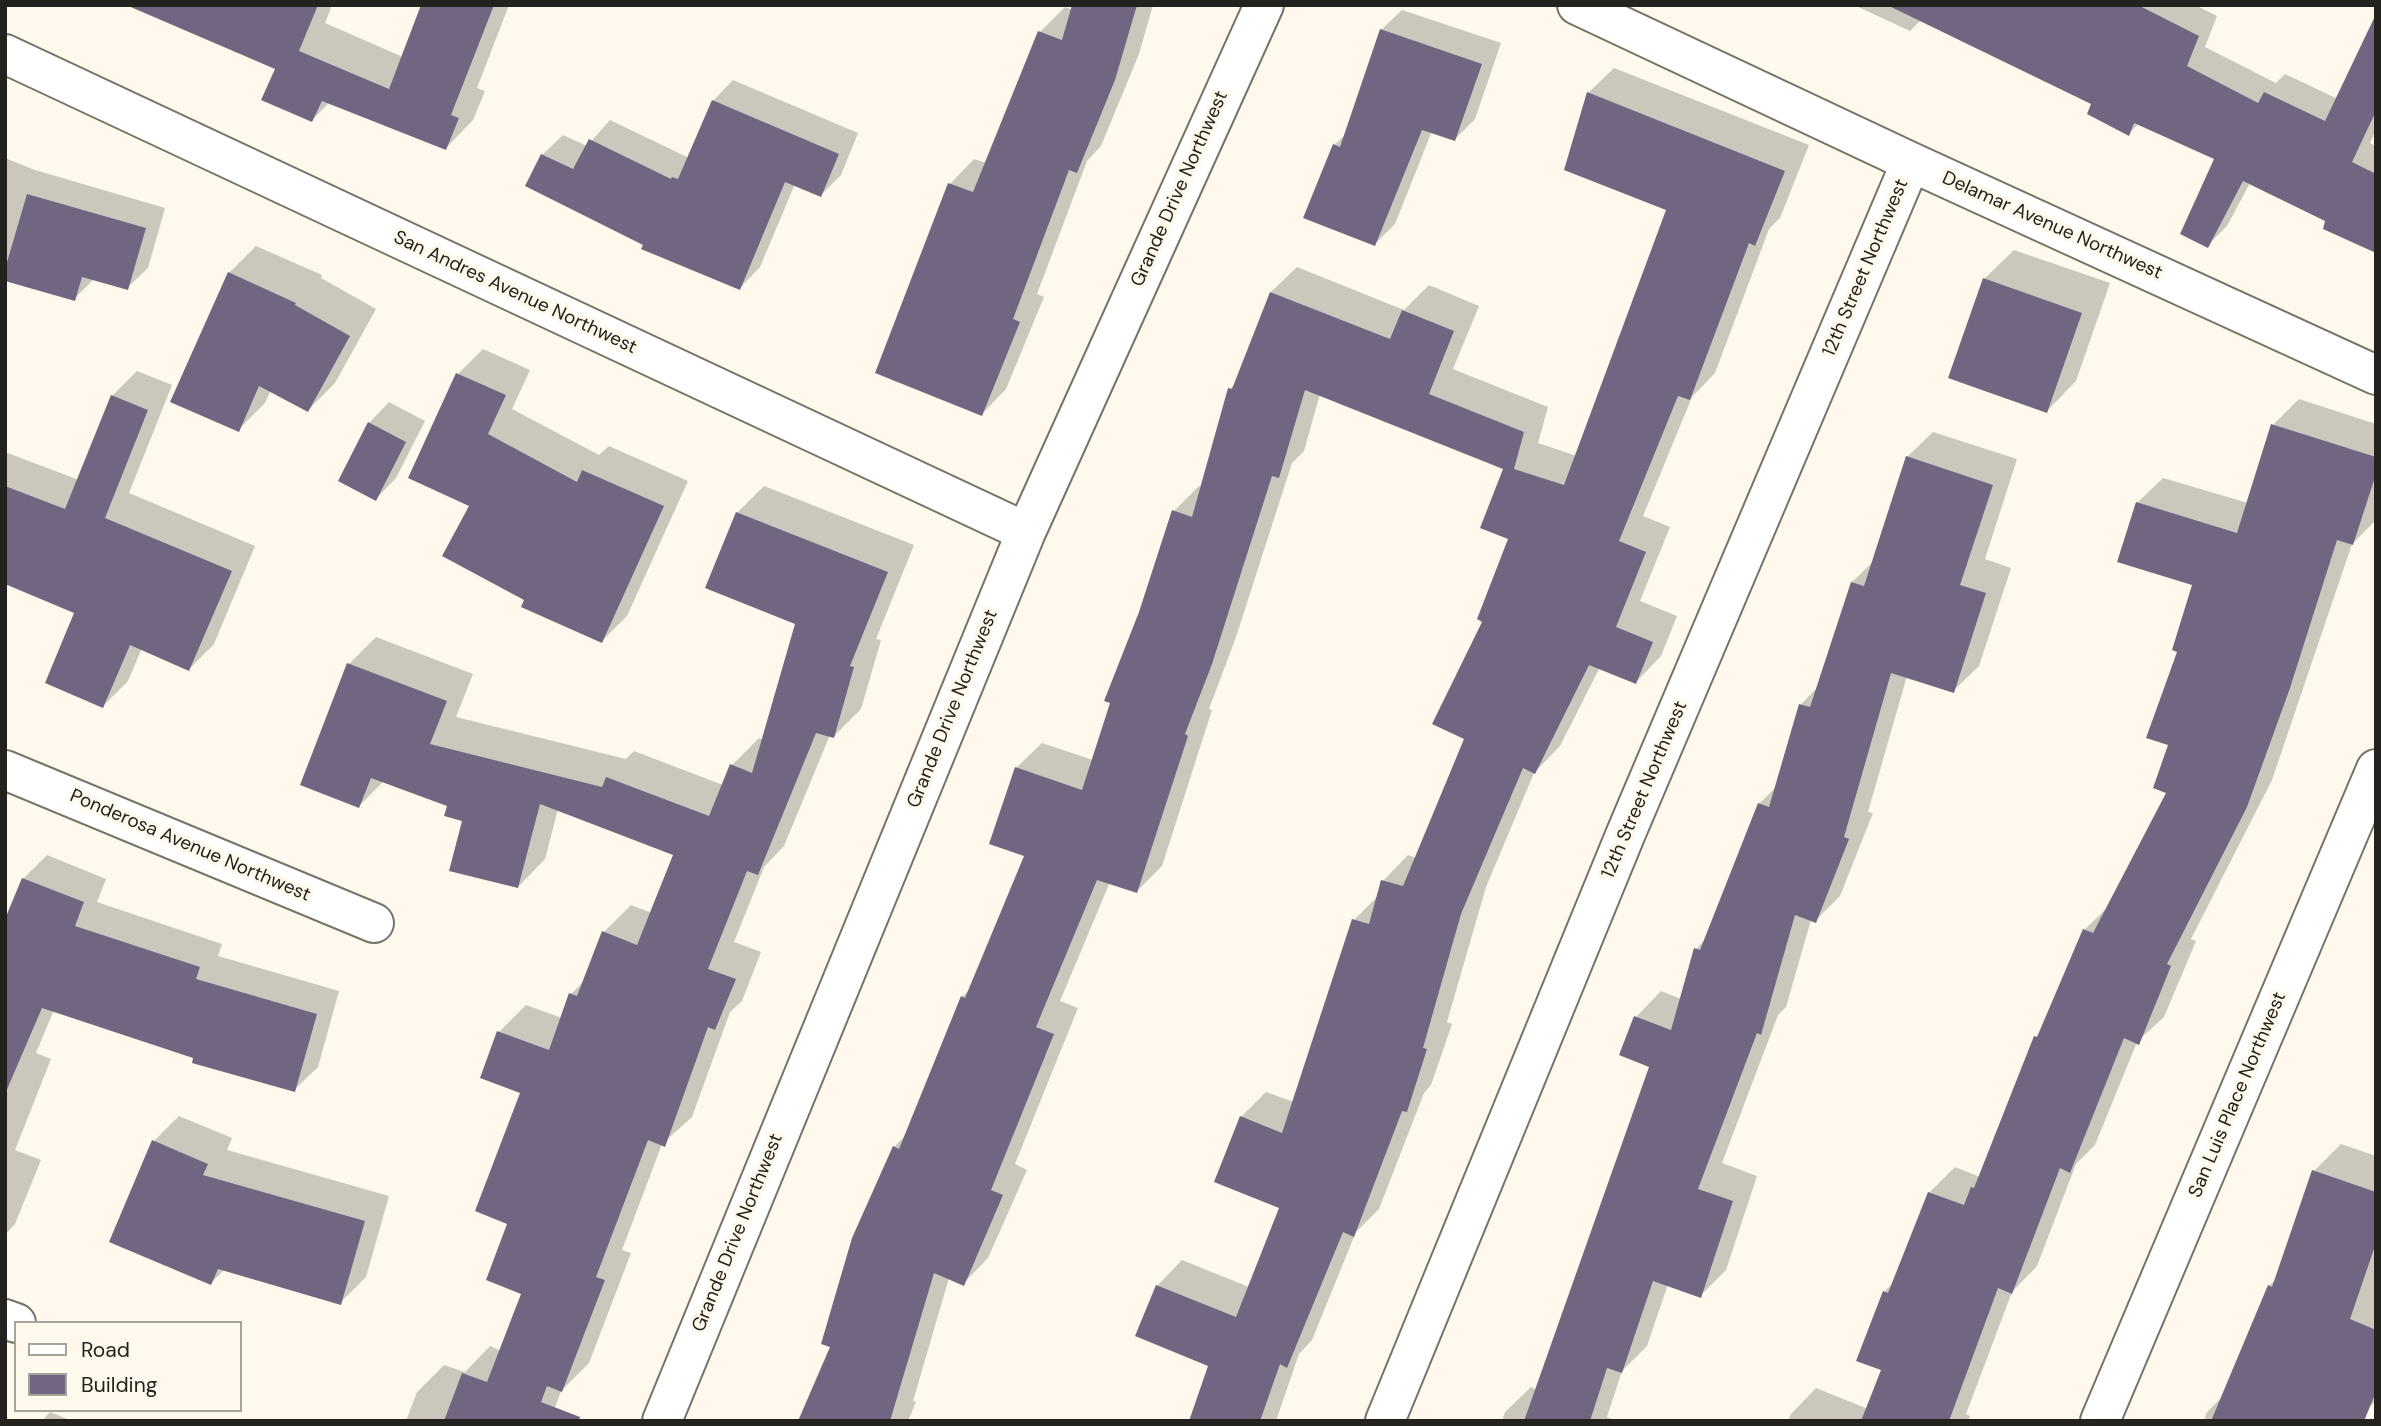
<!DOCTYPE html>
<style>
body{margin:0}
#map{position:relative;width:2381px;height:1426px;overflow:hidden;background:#fef9ec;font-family:"DM Sans",sans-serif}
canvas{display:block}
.frame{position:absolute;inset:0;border:7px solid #24221e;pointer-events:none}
.legend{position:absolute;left:14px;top:1321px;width:228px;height:91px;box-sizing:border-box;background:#fef9ec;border:2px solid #a7a39a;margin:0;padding:9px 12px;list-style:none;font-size:21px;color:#24221e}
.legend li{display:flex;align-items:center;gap:14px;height:35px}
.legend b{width:35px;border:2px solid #a7a39a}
</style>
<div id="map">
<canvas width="2381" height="1426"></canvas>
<div class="frame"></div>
<ul class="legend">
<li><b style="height:9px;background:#fff"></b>Road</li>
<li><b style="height:19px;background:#726582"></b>Building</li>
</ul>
</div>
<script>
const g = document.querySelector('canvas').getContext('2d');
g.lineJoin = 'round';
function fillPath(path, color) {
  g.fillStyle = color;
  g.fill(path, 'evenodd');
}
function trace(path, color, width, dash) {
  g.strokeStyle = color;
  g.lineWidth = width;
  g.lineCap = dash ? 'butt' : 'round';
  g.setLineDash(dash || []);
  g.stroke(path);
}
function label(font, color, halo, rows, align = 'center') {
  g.font = font + ' "DM Sans",sans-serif';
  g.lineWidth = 7;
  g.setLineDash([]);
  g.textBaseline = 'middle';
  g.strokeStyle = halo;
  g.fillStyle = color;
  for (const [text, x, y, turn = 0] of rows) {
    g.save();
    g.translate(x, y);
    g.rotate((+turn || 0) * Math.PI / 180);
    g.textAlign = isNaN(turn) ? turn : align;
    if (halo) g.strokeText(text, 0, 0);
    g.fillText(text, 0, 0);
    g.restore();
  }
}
fillPath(new Path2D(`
 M 164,5 L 332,5 L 325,23 L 403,57 L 423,5 L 509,5 L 477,88 L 485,91 L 473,120 L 446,148 L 330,102 L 312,120 L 277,68 Z
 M 1074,5 L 1153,5 L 1139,54 L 1101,146 L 1087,161 L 1037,294 L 1044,297 L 1006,389 L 982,414 L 877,372 L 950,184 L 974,159 L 986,163 L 1040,32 L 1065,7 L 1073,10 Z
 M 1854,5 L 2195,5 L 2217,16 L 2205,47 L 2276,83 L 2285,74 L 2338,99 L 2376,38 L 2376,130 L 2370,143 L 2376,146 L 2376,251 L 2327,220 L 2250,183 L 2227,226 L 2208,245 L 2216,158 L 2139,123 L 2129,134 L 2093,103 L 1921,20 L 1910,31 Z
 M 1402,10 L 1501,43 L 1475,119 L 1455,139 L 1432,131 L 1395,224 L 1375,244 L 1334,145 L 1347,133 L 1381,30 Z
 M 1614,68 L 1809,145 L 1780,218 L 1769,229 L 1715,373 L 1692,397 L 1643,516 L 1670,527 L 1640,601 L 1677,616 L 1661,656 L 1636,682 L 1600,667 L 1560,746 L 1534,773 L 1486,887 L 1447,1022 L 1452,1024 L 1431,1085 L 1424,1093 L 1379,1209 L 1356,1232 L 1312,1340 L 1299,1354 L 1276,1421 L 1191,1421 L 1210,1365 L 1157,1286 L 1182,1260 L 1249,1287 L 1282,1207 L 1241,1117 L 1266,1092 L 1294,1102 L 1354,920 L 1379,895 L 1383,881 L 1408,855 L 1416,858 L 1466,738 L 1484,621 L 1511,538 L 1505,468 L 1320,394 L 1304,451 L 1292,463 L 1236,637 L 1209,709 L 1212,710 L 1162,866 L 1137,891 L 1110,882 L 1060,1001 L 1078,1008 L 1015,1164 L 1027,1170 L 988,1258 L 963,1284 L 949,1278 L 913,1401 L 916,1402 L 908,1421 L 799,1421 L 832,1345 L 894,1147 L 907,1134 L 962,997 L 970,989 L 1026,855 L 1016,768 L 1042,743 L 1093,760 L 1174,511 L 1199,486 L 1202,487 L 1230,389 L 1236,383 L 1271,292 L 1297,267 L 1404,310 L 1429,285 L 1479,306 L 1453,369 L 1548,407 L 1538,443 L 1577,456 L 1668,209 L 1588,93 Z
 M 733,80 L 858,133 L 841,175 L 821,195 L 795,184 L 760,267 L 740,288 L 645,244 L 542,155 L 563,135 L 587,146 L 610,120 L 689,158 L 713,101 Z
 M 5,158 L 35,170 L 165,208 L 148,268 L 127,288 L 94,279 L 74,299 L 5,262 Z
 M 256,246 L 322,275 L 321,278 L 376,309 L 335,383 L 308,410 L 271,390 L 265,403 L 238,430 L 229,273 Z
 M 2014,250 L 2110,283 L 2076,381 L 2047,411 L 1984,279 Z
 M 483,349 L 530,370 L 512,409 L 599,455 L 609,446 L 688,481 L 627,616 L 602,641 L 526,599 L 471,505 L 411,477 L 458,374 Z
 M 137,371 L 172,385 L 129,493 L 255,546 L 214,644 L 189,669 L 142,648 L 128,681 L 103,706 L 76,612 L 8,583 L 5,591 L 5,452 L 79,480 L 112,396 Z
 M 2299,399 L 2376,424 L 2376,520 L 2352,544 L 2272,780 L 2191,939 L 2196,941 L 2164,1017 L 2137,1042 L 2095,1145 L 2076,1164 L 2037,1266 L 2012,1292 L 1966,1414 L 1970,1416 L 1968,1421 L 1788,1421 L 1791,1414 L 1816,1388 L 1868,1409 L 1883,1369 L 1884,1292 L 1894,1282 L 1929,1193 L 1955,1167 L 1980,1177 L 2036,1037 L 2042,1031 L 2084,930 L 2110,905 L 2168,792 L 2179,651 L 2194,584 L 2137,503 L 2163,478 L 2248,503 L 2273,425 Z
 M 389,402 L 425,421 L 396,478 L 376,499 L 340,481 L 369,423 Z
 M 1933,432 L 2017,459 L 1985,559 L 2011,568 L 1979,666 L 1953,691 L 1907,676 L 1868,812 L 1873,813 L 1840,896 L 1815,921 L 1811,920 L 1786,1007 L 1778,1015 L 1722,1163 L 1757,1176 L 1726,1270 L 1700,1296 L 1668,1284 L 1647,1346 L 1622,1371 L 1607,1417 L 1615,1421 L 1502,1421 L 1505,1412 L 1531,1387 L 1537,1390 L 1651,1066 L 1636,1017 L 1661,991 L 1681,999 L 1696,949 L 1707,938 L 1759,804 L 1778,785 L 1801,704 L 1818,687 L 1852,582 L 1874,561 L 1907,457 Z
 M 764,486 L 914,545 L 876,639 L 881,640 L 861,709 L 834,736 L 830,735 L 784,846 L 764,867 L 734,942 L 761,952 L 742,1001 L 730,1012 L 692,1117 L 662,1144 L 622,1250 L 631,1253 L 589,1363 L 561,1391 L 550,1421 L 406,1421 L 417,1392 L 444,1365 L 465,1372 L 490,1346 L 501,1351 L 524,1293 L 510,1223 L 522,1092 L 499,1032 L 526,1005 L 562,1018 L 571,994 L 585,980 L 604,932 L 631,905 L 652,913 L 675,854 L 558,809 L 545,859 L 518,887 L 449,805 L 384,781 L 359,806 L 349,664 L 376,637 L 473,674 L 456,717 L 626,759 L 634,751 L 723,785 L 732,765 L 759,738 L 763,740 L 797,623 L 737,513 Z
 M 47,855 L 106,879 L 97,902 L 222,944 L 218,956 L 339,991 L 318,1067 L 294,1090 L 54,1010 L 36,1053 L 51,1059 L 15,1150 L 41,1160 L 15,1224 L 5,1235 L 5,923 L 23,879 Z
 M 179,1116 L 232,1138 L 227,1150 L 389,1196 L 366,1277 L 340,1303 L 224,1270 L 211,1283 L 154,1141 Z
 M 2341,1144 L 2376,1156 L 2376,1401 L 2367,1409 L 2341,1421 L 2204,1421 L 2207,1412 L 2223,1396 L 2269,1286 L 2277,1278 L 2314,1171 Z
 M 50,1412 L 72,1421 L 42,1421 Z`), '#0003');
fillPath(new Path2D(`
 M 126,5 L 318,5 L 299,51 L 389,89 L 421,5 L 494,5 L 451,115 L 459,118 L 446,150 L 322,101 L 312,122 L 261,100 L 275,69 Z
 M 1072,5 L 1137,5 L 1115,80 L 1077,173 L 1069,170 L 1013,319 L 1020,322 L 982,416 L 875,373 L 948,183 L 973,192 L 1038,31 L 1062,40 Z
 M 1887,5 L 2138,5 L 2199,36 L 2187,66 L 2258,103 L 2264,92 L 2325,121 L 2376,14 L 2376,111 L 2352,162 L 2376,174 L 2376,253 L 2323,229 L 2325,221 L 2243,181 L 2208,248 L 2180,234 L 2214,159 L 2134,123 L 2129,136 L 2087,114 L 2091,104 Z
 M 1380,29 L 1482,64 L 1455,141 L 1422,130 L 1375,246 L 1303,218 L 1333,144 L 1340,147 Z
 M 1587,92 L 1785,171 L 1755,246 L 1749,243 L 1690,400 L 1678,396 L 1619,541 L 1646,552 L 1616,627 L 1653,642 L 1636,684 L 1589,665 L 1535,774 L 1523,768 L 1461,914 L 1423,1048 L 1427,1049 L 1407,1112 L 1402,1111 L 1354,1237 L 1343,1232 L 1287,1368 L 1280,1364 L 1260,1421 L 1189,1421 L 1208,1366 L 1135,1336 L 1156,1285 L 1236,1317 L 1279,1208 L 1214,1182 L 1240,1116 L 1282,1133 L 1352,919 L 1369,924 L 1381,880 L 1403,886 L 1464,739 L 1432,724 L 1482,622 L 1477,619 L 1508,539 L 1480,528 L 1503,469 L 1305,390 L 1279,478 L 1272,476 L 1212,664 L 1185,734 L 1188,736 L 1137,893 L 1097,880 L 1036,1027 L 1054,1034 L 991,1190 L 1003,1195 L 964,1286 L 934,1273 L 890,1421 L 798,1421 L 830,1347 L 821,1344 L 852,1238 L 893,1146 L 899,1149 L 961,996 L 965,998 L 1024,856 L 989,844 L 1015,767 L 1082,790 L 1110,703 L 1104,701 L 1139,612 L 1172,510 L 1192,517 L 1228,388 L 1232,389 L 1270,292 L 1390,339 L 1402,310 L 1454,331 L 1429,394 L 1524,432 L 1514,469 L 1564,485 L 1666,210 L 1564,170 Z
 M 712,100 L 839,154 L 821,197 L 785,182 L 740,290 L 641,249 L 643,245 L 525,186 L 541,154 L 573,169 L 589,139 L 671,179 L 672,177 L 678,179 Z
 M 27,194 L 146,228 L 128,290 L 82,277 L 75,301 L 5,281 L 5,269 Z
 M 228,272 L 296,303 L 295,305 L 350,336 L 308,412 L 259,386 L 239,432 L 170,402 Z
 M 1983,278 L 2082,313 L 2047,413 L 1948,378 Z
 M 456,373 L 506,395 L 488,434 L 577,482 L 582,470 L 664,506 L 602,643 L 521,607 L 524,600 L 442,556 L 469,506 L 408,478 Z
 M 111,395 L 148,410 L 105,518 L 232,571 L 189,671 L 130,645 L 103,708 L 45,683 L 74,613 L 5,584 L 5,486 L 65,509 Z
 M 368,422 L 406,442 L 376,501 L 338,481 Z
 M 2271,424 L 2376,457 L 2376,474 L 2353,545 L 2337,540 L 2290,688 L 2247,807 L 2167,964 L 2171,966 L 2139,1045 L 2124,1038 L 2070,1173 L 2060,1168 L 2012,1294 L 1998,1288 L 1949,1421 L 1861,1421 L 1881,1370 L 1856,1361 L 1883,1291 L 1888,1293 L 1928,1192 L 1964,1205 L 1971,1187 L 1974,1188 L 2034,1036 L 2037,1037 L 2083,929 L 2093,933 L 2166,793 L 2153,788 L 2168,745 L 2146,738 L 2177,652 L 2172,650 L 2192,585 L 2117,562 L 2136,502 L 2237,533 Z
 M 1906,456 L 1993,485 L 1960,585 L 1986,593 L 1954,693 L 1891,673 L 1844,837 L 1849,839 L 1816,923 L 1795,915 L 1761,1035 L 1757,1033 L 1698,1189 L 1733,1201 L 1701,1298 L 1653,1281 L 1622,1373 L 1607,1368 L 1590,1421 L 1524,1421 L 1649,1067 L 1619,1055 L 1634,1016 L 1671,1030 L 1694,948 L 1700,950 L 1758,803 L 1769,807 L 1799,704 L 1810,707 L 1851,582 L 1864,586 Z
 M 736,512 L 888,572 L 850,666 L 854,667 L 834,738 L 816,733 L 758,875 L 747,871 L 708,969 L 736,979 L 715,1030 L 708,1027 L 665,1147 L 648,1140 L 596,1277 L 605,1280 L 562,1392 L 547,1386 L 541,1402 L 580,1417 L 579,1421 L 444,1421 L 462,1373 L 487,1382 L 521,1294 L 486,1280 L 507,1224 L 475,1211 L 520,1093 L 480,1078 L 497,1031 L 549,1050 L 569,993 L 577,996 L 602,931 L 637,945 L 673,855 L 540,804 L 518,888 L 449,871 L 462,821 L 444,816 L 447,806 L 371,778 L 359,808 L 300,785 L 347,663 L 447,701 L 430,744 L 602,787 L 606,777 L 709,816 L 730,764 L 752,773 L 795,624 L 705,588 Z
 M 22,878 L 84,902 L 75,926 L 200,967 L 196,979 L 317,1014 L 295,1092 L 192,1063 L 193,1058 L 42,1008 L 5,1094 L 5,919 Z
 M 152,1140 L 208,1164 L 203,1175 L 365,1221 L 341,1305 L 218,1269 L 211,1285 L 109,1242 Z
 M 2312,1170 L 2376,1192 L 2376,1243 L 2350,1319 L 2376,1330 L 2376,1392 L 2364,1421 L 2211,1421 L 2268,1285 L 2272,1287 Z`), '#726582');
const minor = new Path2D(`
 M 1577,5 L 1911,162 L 2376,375
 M 5,54 L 1026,532
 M 5,770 L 374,923
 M 5,1319 L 16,1323
 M 662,1421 L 1026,532 L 1264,5
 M 1385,1421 L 1626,833 L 1911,162
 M 2100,1421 L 2376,769`);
trace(minor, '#787368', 42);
trace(minor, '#fff', 38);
label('19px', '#24221e', '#fef9ec', [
 ["Grande Drive Northwest",1180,189,-66],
 ["Delamar Avenue Northwest",2052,226,24],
 ["12th Street Northwest",1866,268,-67],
 ["San Andres Avenue Northwest",515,293,25],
 ["Grande Drive Northwest",953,709,-68],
 ["12th Street Northwest",1645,790,-67],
 ["Ponderosa Avenue Northwest",190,846,23],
 ["San Luis Place Northwest",2238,1095,-67],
 ["Grande Drive Northwest",738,1233,-68]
]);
</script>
